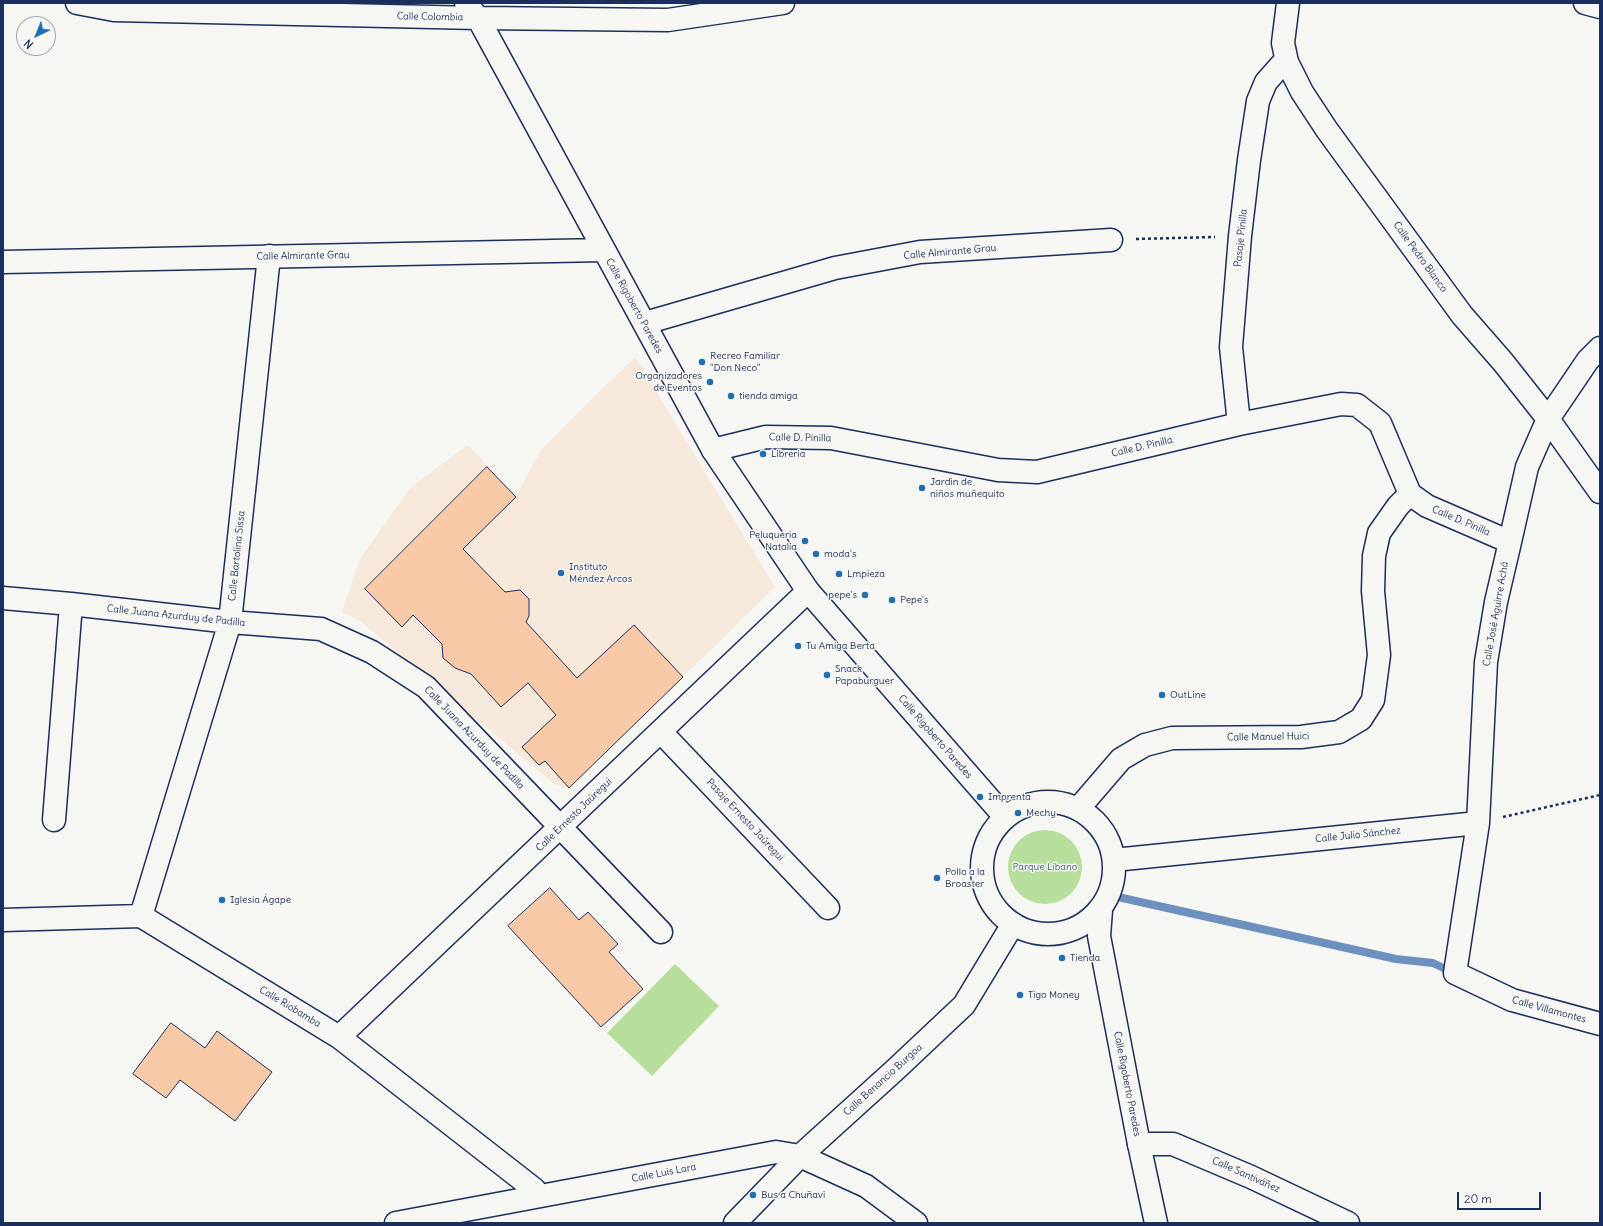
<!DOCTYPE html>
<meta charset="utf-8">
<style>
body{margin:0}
#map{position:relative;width:1603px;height:1226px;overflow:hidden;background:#f6f6f2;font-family:Delius,sans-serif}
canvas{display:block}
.frame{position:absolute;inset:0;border:4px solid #1b2f5e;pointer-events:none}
.north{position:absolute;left:16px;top:16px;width:40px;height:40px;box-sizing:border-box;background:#f6f6f2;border:1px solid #9ea6b7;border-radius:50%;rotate:223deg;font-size:11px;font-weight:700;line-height:16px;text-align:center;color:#1b2f5e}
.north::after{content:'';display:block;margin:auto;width:14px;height:18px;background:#1f6fb2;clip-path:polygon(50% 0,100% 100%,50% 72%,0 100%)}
.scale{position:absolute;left:1457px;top:1192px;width:84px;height:18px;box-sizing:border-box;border:2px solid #1b2f5e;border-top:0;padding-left:5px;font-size:12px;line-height:14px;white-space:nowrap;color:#1b2f5e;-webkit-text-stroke:3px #f6f6f2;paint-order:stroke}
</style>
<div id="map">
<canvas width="1603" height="1226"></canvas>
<div class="frame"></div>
<div class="north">N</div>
<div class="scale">20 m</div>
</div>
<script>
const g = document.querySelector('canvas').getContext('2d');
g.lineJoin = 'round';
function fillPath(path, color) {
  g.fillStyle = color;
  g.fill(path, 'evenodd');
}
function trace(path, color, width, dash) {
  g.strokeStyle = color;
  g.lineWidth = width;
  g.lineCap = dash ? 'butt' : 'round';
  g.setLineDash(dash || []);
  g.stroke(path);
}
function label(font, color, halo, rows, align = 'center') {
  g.font = font + ' Delius,sans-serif';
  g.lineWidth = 3;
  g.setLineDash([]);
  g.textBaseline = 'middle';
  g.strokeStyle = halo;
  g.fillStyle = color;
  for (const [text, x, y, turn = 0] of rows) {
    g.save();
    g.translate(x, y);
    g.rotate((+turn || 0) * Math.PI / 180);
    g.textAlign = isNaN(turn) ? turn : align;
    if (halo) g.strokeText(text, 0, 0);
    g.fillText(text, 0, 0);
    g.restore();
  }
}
fillPath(new Path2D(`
 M 635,357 L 775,587 L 569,788 L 554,784 L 359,620 L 342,612 L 360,559 L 411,487 L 468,445 L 516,496 L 541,450 Z`), '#f6e8db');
fillPath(new Path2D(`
 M1008 867a37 37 0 1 1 74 0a37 37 0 1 1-74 0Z
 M 675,964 L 719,1006 L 652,1076 L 607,1033 Z`), '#b7df9b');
trace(new Path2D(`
 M 1109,895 L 1396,959 L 1433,963 L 1454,973`), '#6d90bf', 8);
const building = new Path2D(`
 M 487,467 L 516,497 L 463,549 L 505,592 L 520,590 L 529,599 L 529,616 L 526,622 L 577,678 L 634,625 L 683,677 L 569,788 L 545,761 L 539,765 L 522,747 L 556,715 L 528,683 L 501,707 L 471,674 L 455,668 L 443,658 L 442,644 L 413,615 L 402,627 L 365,589 Z
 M 550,888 L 579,920 L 588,912 L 618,944 L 609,952 L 643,989 L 601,1027 L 508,926 Z
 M 171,1023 L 205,1048 L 217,1031 L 272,1072 L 235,1121 L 180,1080 L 166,1098 L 133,1074 Z`);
fillPath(building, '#f7c9a6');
trace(building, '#1b2f5e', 1);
const minor = new Path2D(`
 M 466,3 L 478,18 L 668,20 L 783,3
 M 1288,3 L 1283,43 L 1287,62 L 1302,92 L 1327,130 L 1462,315 L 1503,362 L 1548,419 L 1600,492
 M 1585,3 L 1600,7
 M 645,323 L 835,268 L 920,252 L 1111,240
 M 1600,348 L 1588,360 L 1548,419 L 1527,467 L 1510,542 L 1496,602 L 1486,662 L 1478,823 L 1455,973 L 1512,1000 L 1600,1024
 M 1239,424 L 1231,347 L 1240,236 L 1249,160 L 1258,101 L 1266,82 L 1282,64 L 1287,62
 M 713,450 L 766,437 L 831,438 L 998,470 L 1037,472 L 1239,424 L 1341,404 L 1357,405 L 1380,423 L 1410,494 L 1427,506 L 1510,542
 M 3,598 L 71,604 L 230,622 L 321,629 L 372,652 L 426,687 L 661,932
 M 661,732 L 828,908
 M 1078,809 L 1121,759 L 1145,745 L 1172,738 L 1301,737 L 1339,732 L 1361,719 L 1373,700 L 1379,655 L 1373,591 L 1374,556 L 1379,533 L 1398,506 L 1410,494
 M 54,820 L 71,604
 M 1114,860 L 1478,823
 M 141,916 L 230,622 L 269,256
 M 3,920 L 141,916 L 339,1037 L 534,1189 L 539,1196
 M 339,1037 L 808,591
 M 1139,1144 L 1173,1144 L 1251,1177 L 1348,1223
 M 396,1223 L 776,1152 L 800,1156 L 866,1186 L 916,1223
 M 735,1223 L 800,1156 L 895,1070 L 964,1005 L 1013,924`);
const major = new Path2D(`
 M 77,3 L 114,10 L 478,18 L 713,450 L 808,591 L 1005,817
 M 3,262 L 603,250
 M982 868a66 66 0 1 1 132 0a66 66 0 1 1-132 0Z
 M 1101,910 L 1099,936 L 1139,1144 L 1156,1223`);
trace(minor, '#1b2f5e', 25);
trace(major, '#1b2f5e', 25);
trace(new Path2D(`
 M 1136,239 L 1215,237
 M 1503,817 L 1600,795`), '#1b2f5e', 2.5, [3, 3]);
trace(minor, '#f6f6f2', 22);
trace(major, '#f6f6f2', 22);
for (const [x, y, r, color] of [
 [702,362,4,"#1f6fb2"],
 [710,382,4,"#1f6fb2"],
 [731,396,4,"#1f6fb2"],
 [763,454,4,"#1f6fb2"],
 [922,488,4,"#1f6fb2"],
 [805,541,4,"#1f6fb2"],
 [816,554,4,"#1f6fb2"],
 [561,573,4,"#1f6fb2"],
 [839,574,4,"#1f6fb2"],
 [865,595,4,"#1f6fb2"],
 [892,600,4,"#1f6fb2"],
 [798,646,4,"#1f6fb2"],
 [827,675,4,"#1f6fb2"],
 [1162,695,4,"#1f6fb2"],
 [980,797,4,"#1f6fb2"],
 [1018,813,4,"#1f6fb2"],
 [937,878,4,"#1f6fb2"],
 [222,900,4,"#1f6fb2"],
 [1062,958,4,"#1f6fb2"],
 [1020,995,4,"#1f6fb2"],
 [753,1195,4,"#1f6fb2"]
]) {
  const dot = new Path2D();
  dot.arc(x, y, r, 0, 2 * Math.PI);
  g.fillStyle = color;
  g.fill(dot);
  trace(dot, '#f6f6f2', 1.5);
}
label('10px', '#1b2f5e', '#f6f6f2', [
 ["Calle Colombia",430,17,1],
 ["Pasaje Pinilla",1241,238,-84],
 ["Calle Almirante Grau",950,252,-5],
 ["Calle Almirante Grau",303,256,-1],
 ["Calle Pedro Blanco",1420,257,54],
 ["Calle Rigoberto Paredes",634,306,61],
 ["Calle D. Pinilla",800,438,1],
 ["Calle D. Pinilla",1142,447,-13],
 ["Calle D. Pinilla",1461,521,23],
 ["Calle Bartolina Sissa",237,556,-84],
 ["Calle José Aguirre Achá",1496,614,-80],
 ["Calle Juana Azurduy de Padilla",176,616,6],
 ["Calle Rigoberto Paredes",935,737,49],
 ["Calle Manuel Huici",1268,737,-1],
 ["Calle Juana Azurduy de Padilla",474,738,46],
 ["Calle Ernesto Jaúregui",574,815,-44],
 ["Pasaje Ernesto Jaúregui",745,820,47],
 ["Calle Julio Sánchez",1358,835,-6],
 ["Calle Riobamba",290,1007,31],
 ["Calle Villamontes",1549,1010,15],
 ["Calle Benancio Burgoa",883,1080,-42],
 ["Calle Rigoberto Paredes",1127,1084,79],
 ["Calle Luis Lara",664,1173,-11],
 ["Calle Santiváñez",1246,1175,24]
]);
label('10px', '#1b2f5e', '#f6f6f2', [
 ["Recreo Familiar",710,356],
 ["\"Don Neco\"",710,368],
 ["Organizadores",702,376,"right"],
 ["de Eventos",702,388,"right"],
 ["tienda amiga",739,396],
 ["Libreria",771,454],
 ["Jardin de",930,482],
 ["niños muñequito",930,494],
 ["Peluqueria",797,535,"right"],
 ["Natalia",797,547,"right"],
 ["moda's",824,554],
 ["Instituto",569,567],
 ["Méndez Arcos",569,579],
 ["Lmpieza",847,574],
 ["pepe's",857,595,"right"],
 ["Pepe's",900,600],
 ["Tu Amiga Berta",806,646],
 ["Snack",835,669],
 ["Papaburguer",835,681],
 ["OutLine",1170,695],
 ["Imprenta",988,797],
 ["Mechy",1026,813],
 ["Pollo a la",945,872],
 ["Broaster",945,884],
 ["Iglesia Ágape",230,900],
 ["Tienda",1070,958],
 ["Tigo Money",1028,995],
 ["Bus a Chuñavi",761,1195]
], 'left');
label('10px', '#425b6d', '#f6f6f2', [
 ["Parque Líbano",1045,867]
]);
</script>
